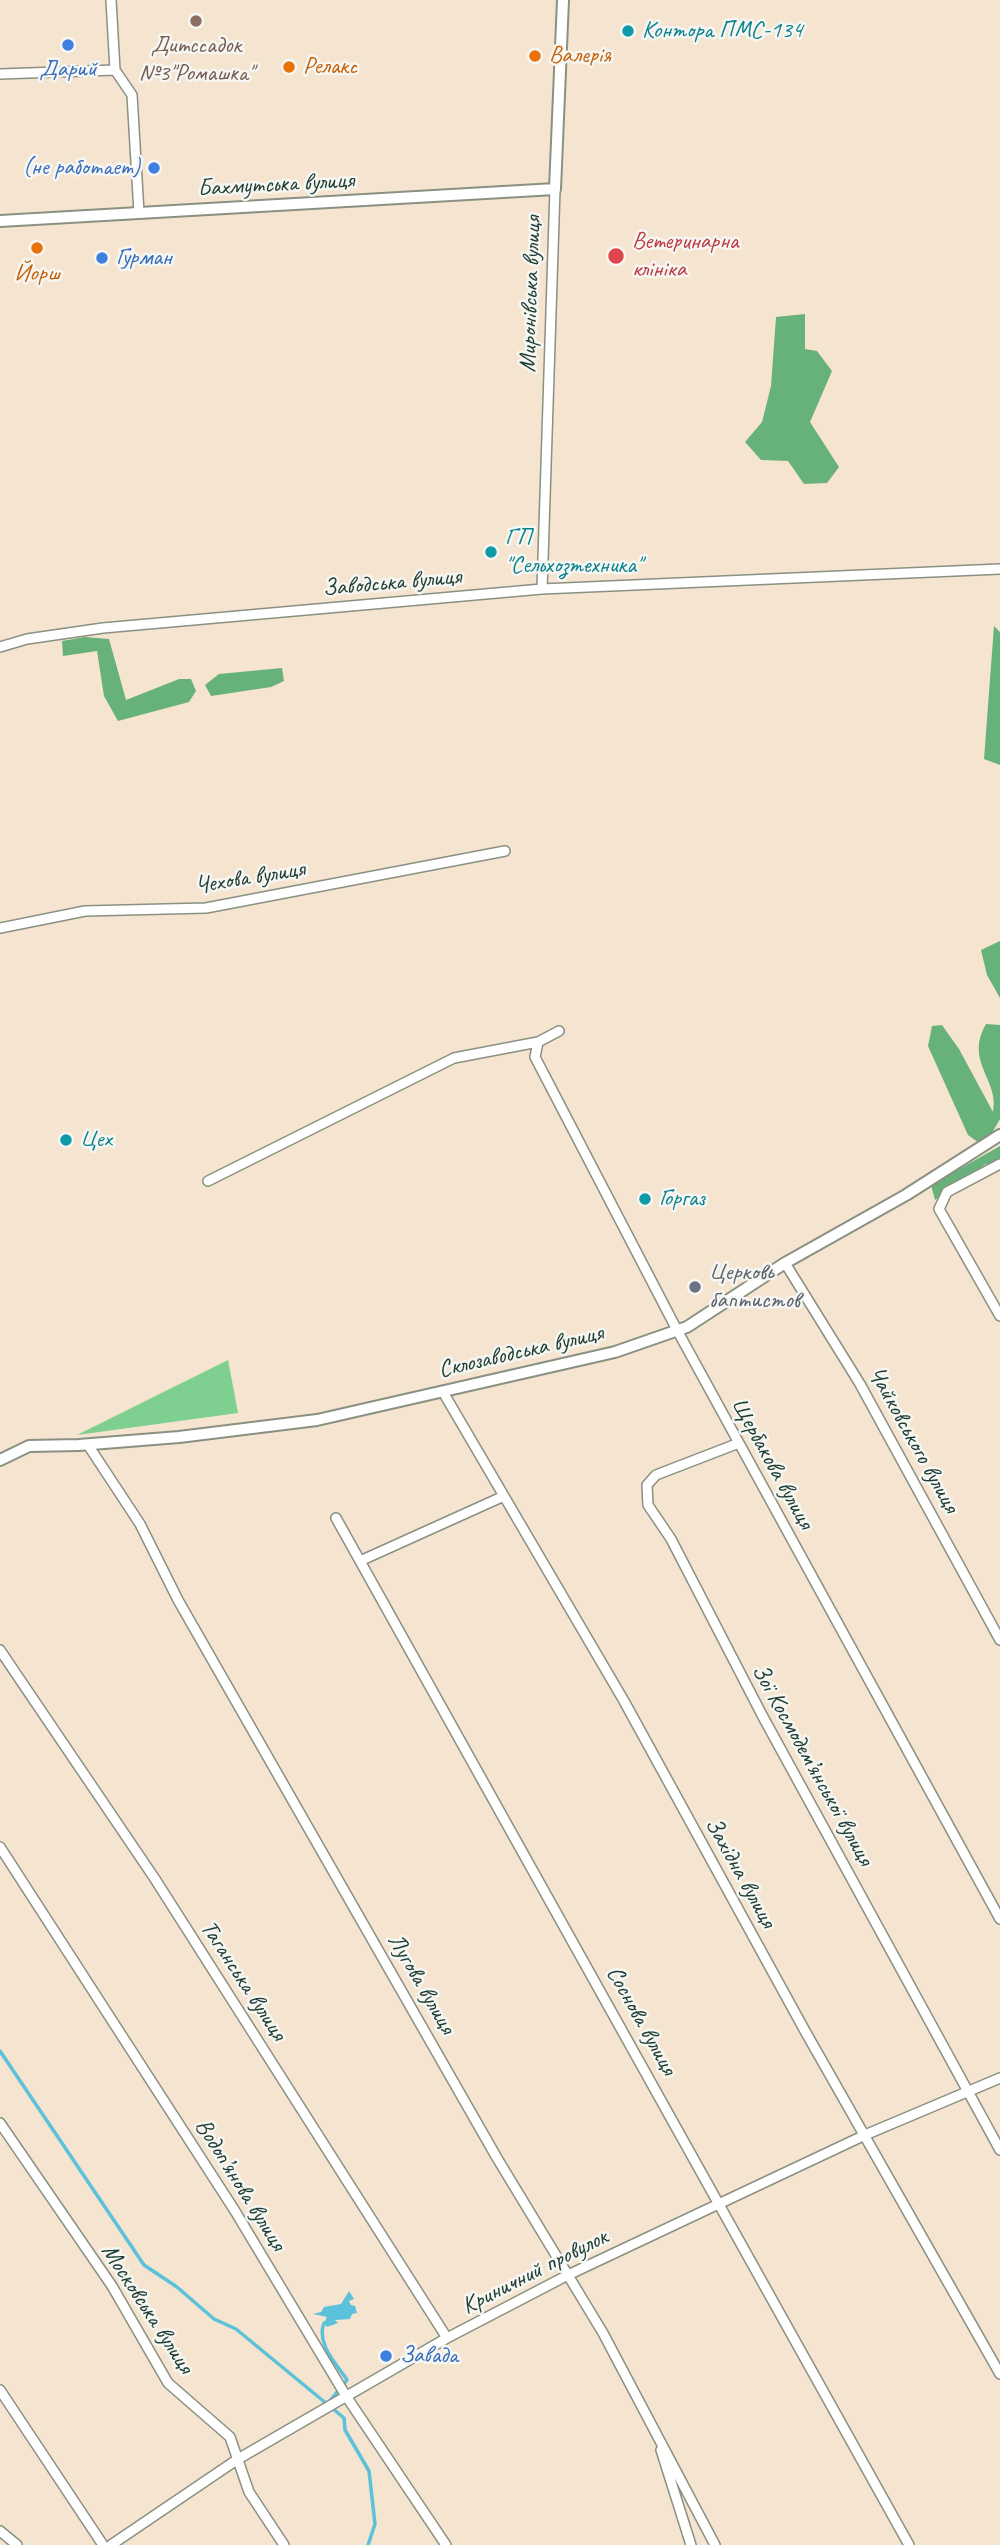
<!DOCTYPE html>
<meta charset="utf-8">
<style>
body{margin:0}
canvas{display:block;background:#f5e4cf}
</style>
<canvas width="1000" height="2545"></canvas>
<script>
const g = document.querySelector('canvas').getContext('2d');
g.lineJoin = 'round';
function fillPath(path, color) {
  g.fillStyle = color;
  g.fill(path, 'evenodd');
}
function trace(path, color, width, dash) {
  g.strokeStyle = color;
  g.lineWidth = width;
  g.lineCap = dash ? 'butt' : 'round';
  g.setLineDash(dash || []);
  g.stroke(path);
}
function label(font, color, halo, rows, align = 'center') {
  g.font = font + ' Caveat,sans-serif';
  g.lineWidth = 5;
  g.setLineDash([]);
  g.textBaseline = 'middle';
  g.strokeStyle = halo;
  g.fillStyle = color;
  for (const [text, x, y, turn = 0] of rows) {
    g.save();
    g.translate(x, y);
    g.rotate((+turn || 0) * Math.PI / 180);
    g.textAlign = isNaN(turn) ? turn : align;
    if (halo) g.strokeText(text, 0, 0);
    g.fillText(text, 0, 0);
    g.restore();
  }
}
fillPath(new Path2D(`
 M 228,1360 L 238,1413 L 77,1435 Z`), '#7fcf90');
fillPath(new Path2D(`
 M 805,314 L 805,349 L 817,351 L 832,371 L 810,422 L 839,467 L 827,483 L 804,484 L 788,461 L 761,460 L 745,442 L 762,422 L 771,386 L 776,317 Z
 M 994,626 L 1000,632 L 1000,765 L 984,759 Z
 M 85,637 L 109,639 L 126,700 L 179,679 L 191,679 L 196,691 L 189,702 L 118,721 L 104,696 L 97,651 L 63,656 L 62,641 Z
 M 282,668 L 284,681 L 271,687 L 211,696 L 205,685 L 219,674 Z
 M 1000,941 L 1000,998 L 987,975 L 981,950 Z
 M 986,1024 L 1000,1025 L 1000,1119 L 992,1133 L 979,1143 L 968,1135 L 928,1046 L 932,1026 L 942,1025 L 959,1049 L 993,1112 C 1000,1080 964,1062 986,1024 Z
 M 1000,1146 L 1000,1162 L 991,1166 L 986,1164 L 963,1182 L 935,1200 L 931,1185 Z`), '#67b27a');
fillPath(new Path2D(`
 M 349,2291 L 354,2299 L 349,2301 L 351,2305 L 355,2306 L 357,2313 L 352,2314 L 350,2319 L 335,2320 L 338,2323 L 327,2327 L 324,2323 L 327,2317 L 313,2314 L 321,2312 L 324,2307 L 341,2304 Z`), '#5cc1da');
trace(new Path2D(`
 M 0,2051 L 144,2265 L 177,2287 L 214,2319 L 236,2329 L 344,2418 L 345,2430 L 369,2471 L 375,2524 L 368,2545
 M 324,2323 C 316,2344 336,2363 347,2380 L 328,2403`), '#5cc1da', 3.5);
const minor = new Path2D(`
 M 111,0 L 115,70 L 132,95 L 139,213
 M 0,74 L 115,70
 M 542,589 L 555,189
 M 0,647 L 27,639 L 103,628 L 542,589 L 1000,569
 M 0,928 L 85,911 L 206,908 L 505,851
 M 559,1031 L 538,1042 L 535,1057 L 677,1330 L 1000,1919
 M 1000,1164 L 947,1192 L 939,1209 L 1000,1316
 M 208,1181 L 454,1058 L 538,1042
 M 785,1263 L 860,1384 L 1000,1640
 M 443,1392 L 624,1701 L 805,2031 L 1000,2374
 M 739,1443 L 656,1475 L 647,1485 L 648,1505 L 671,1539 L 762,1715 L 1000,2150
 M 88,1445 L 140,1524 L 178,1600 L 497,2158 L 603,2333 L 715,2545
 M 336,1518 L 909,2545
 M 360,1561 L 504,1496
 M 0,1650 L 155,1879 L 447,2338
 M 0,1847 L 235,2211 L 346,2396 L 446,2545
 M 0,2123 L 112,2286 L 168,2383 L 230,2437 L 249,2492 L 284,2545
 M 0,2390 L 103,2545
 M 661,2450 L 691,2545
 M 0,2531 L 17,2545
 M 111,2545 L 238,2459 L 447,2338 L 568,2275 L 865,2135 L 1000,2078`);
const tertiary = new Path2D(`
 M 0,221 L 555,189 L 563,0
 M 0,1460 L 29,1446 L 79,1445 L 179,1437 L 317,1420 L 615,1352 L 687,1327 L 785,1263 L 906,1195 L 1000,1135`);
trace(minor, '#8a9082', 12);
trace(tertiary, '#8a9082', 14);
trace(minor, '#fff', 9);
trace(tertiary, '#fff', 10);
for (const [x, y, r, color] of [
 [196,21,7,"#8d6e63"],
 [628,31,7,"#0f9aa8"],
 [68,45,7,"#3f7fe0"],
 [535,56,7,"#e8710a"],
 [289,67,7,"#e8710a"],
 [154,168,7,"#3f7fe0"],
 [37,248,7,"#e8710a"],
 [616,256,9,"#e0444e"],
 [102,258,7,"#3f7fe0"],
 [491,552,7,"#0f9aa8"],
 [66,1140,7,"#0f9aa8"],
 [645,1199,7,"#0f9aa8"],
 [695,1287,7,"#6b7280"],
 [386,2356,7,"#3f7fe0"]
]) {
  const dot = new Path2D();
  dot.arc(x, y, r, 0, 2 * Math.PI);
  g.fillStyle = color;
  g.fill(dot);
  trace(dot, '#f6f6f2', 2.5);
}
label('24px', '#0d838f', '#f6f6f2', [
 ["Контора ПМС-134",642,31],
 ["ГП",505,538],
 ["\"Сельхозтехника\"",505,566],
 ["Цех",80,1140],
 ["Горгаз",659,1199]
], 'left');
label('24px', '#785e54', '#f6f6f2', [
 ["Дитссадок",196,46],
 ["№3\"Ромашка\"",196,74]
]);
label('24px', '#c56008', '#f6f6f2', [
 ["Валерія",549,56],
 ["Релакс",303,67],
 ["Йорш",37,274,"center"]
], 'left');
label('24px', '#366cbe', '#f6f6f2', [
 ["Дарий",68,70,"center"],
 ["(не работает)",140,168,"right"],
 ["Гурман",116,258],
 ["Завада",400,2356]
], 'left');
label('24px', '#1f3d34', '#f6f6f2', [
 ["Бахмутська вулиця",276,185,-3],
 ["Миронівська вулиця",531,294,-88],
 ["Заводська вулиця",392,583,-5],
 ["Чехова вулиця",250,878,-9],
 ["Склозаводська вулиця",521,1352,-13],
 ["Чайковського вулиця",913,1440,61],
 ["Щербакова вулиця",772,1464,61],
 ["Зої Космодем’янської вулиця",812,1765,61],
 ["Західна вулиця",740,1873,61],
 ["Таганська вулиця",243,1981,57],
 ["Лугова вулиця",421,1984,60],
 ["Соснова вулиця",641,2021,61],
 ["Водоп’янова вулиця",240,2185,58],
 ["Криничний провулок",535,2272,-27],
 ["Московська вулиця",147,2309,57]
]);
label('24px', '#be3a42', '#f6f6f2', [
 ["Ветеринарна",632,242],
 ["клініка",632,270]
], 'left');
label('24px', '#5b616d', '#f6f6f2', [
 ["Церковь",709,1273],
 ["баптистов",709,1301]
], 'left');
</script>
